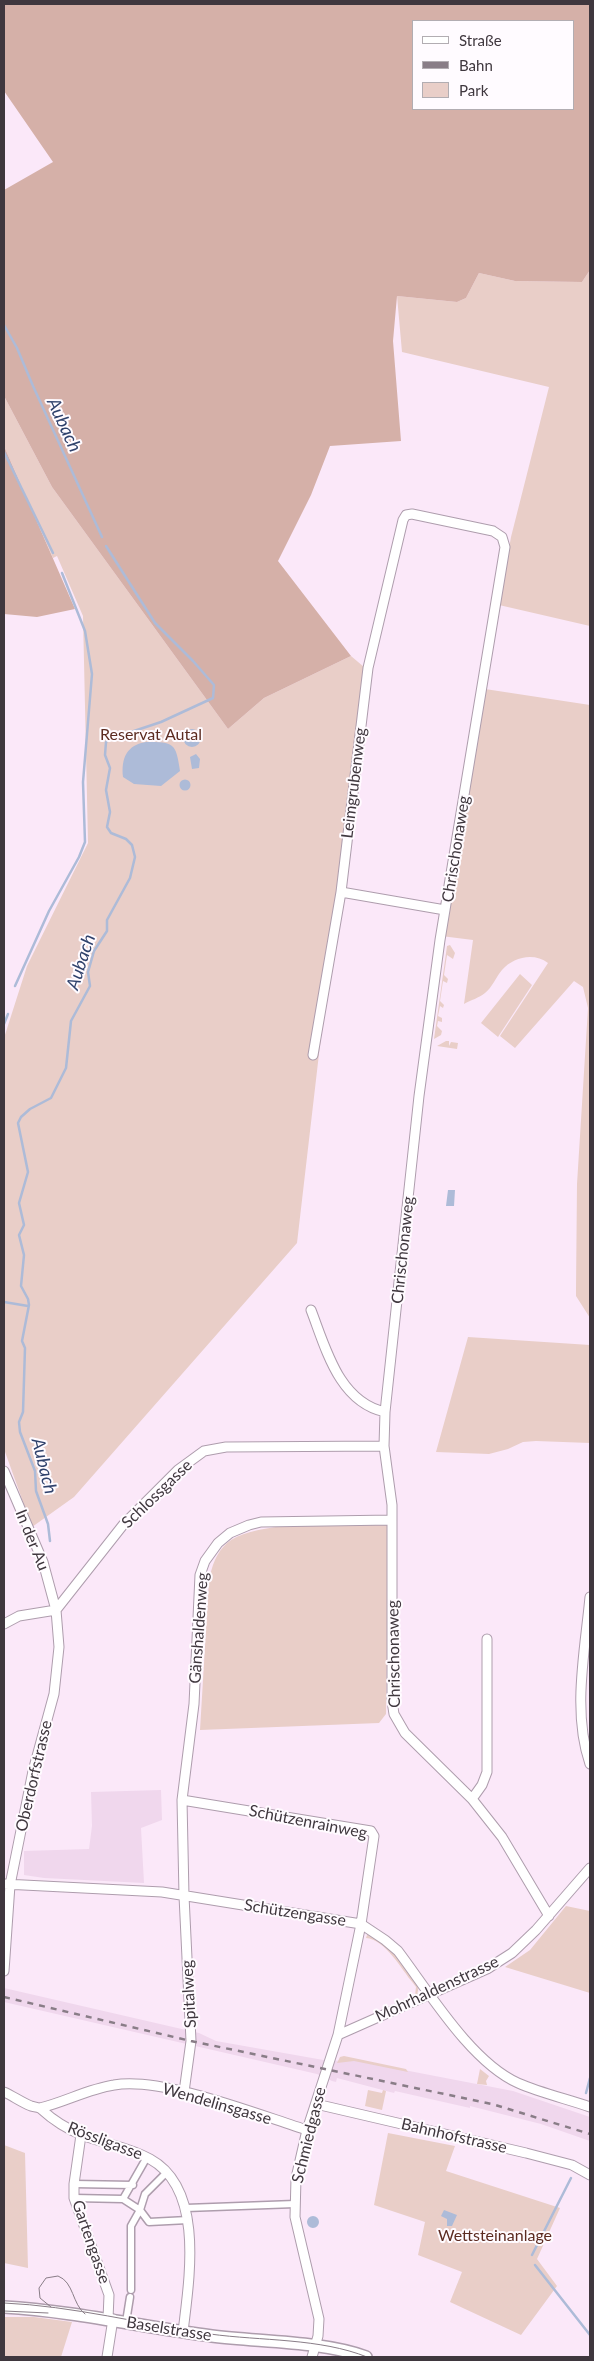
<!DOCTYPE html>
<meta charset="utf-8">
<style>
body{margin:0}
#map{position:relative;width:594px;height:2361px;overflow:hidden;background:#fbe8f9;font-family:Lato,sans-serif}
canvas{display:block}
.frame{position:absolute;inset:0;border:5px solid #3f373e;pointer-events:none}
.legend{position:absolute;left:412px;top:20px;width:162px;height:90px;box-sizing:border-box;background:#fffbff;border:1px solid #b2adb2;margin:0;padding:6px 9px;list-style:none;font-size:15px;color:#3f373e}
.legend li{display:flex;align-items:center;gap:10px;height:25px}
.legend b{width:25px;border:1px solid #b2adb2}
</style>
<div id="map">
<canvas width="594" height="2361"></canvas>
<div class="frame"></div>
<ul class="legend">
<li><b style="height:6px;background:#fff"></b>Straße</li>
<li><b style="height:6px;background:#897d87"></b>Bahn</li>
<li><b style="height:14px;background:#e9cec8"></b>Park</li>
</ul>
</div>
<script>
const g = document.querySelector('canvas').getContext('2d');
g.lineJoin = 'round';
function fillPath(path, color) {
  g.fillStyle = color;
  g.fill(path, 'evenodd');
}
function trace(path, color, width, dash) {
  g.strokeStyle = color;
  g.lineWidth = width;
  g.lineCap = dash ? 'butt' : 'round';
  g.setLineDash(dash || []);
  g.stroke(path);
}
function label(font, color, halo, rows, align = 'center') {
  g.font = font + ' Lato,sans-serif';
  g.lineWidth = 4;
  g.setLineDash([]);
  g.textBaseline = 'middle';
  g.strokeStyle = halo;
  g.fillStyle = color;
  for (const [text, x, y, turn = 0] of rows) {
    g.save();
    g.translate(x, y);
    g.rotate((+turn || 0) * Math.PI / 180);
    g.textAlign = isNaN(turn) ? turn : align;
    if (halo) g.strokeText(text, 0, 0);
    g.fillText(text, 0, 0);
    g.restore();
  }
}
fillPath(new Path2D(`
 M 161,1790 L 162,1820 L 141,1828 L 144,1883 L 44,1878 L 24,1875 L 24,1851 L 89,1849 L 92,1826 L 91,1792 Z
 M 4,1988 L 199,2033 L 216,2041 L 329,2061 L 352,2060 L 513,2091 L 590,2117 L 590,2141 L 541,2124 L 470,2106 L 470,2108 L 395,2091 L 394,2093 L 337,2078 L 336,2082 L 332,2081 L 317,2074 L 4,2002 Z`), '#f0d7ed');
fillPath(new Path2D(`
 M 590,270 L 590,626 L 499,605 L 511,537 L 549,387 L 402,352 L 397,296 L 457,302 L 466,298 L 479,273 L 515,281 L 582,282 Z
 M 4,396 L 52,487 L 228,729 L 264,698 L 351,656 L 364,667 L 297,1243 L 74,1497 L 32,1527 L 4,1449 L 4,1038 L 27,966 L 88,843 L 83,616 L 57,556 L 53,558 L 4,446 Z
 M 485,689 L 590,705 L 590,1318 L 576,1296 L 576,1289 L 577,1184 L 588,1008 L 583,987 L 574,981 L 515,1048 L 500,1036 L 548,963 C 534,952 513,957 502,970 C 496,977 492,988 485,993 C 479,998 471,1000 464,1004 L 473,940 L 441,936 Z
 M 450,945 L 455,953 L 453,959 L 447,955 L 444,975 L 448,979 L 447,983 L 443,981 L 440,1001 L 444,1005 L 443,1008 L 440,1006 L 438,1016 L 442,1018 L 442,1022 L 438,1021 L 437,1026 L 442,1031 L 441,1035 L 434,1039 L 447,946 Z
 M 520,974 L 532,985 L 498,1037 L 481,1023 Z
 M 446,1041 L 449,1041 L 449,1046 L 451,1042 L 458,1043 L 457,1049 L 437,1046 Z
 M 468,1337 L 590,1345 L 590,1443 L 536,1441 L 523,1442 L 508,1449 L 489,1454 L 436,1452 Z
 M 389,1523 L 386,1714 L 379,1723 L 200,1730 L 209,1580 C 212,1566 216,1553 227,1543 C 254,1519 351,1524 389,1523 Z
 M 566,1906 L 590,1911 L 590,1993 L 505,1967 L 530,1950 Z
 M 368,1932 L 385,1940 L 420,1981 L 417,1995 L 415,1996 L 416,1987 L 413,1983 C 402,1970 385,1939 366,1938 Z
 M 344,2056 L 406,2069 L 408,2072 L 354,2061 L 337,2063 L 340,2057 Z
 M 480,2069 L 489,2076 L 486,2081 L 487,2085 L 477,2084 Z
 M 368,2090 L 382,2093 L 383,2090 L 386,2091 L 382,2110 L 365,2106 Z
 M 388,2133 L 455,2146 L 446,2171 L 560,2208 L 537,2259 L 557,2286 L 521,2335 L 450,2302 L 462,2272 L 418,2255 L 425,2222 L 374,2205 Z
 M 4,2145 L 25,2153 L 28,2268 L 4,2263 Z
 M 4,2317 L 34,2317 L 72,2322 L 61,2357 L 4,2357 Z`), '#e9cec8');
fillPath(new Path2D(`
 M 4,4 L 590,4 L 590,270 L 582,282 L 515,281 L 479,273 L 466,298 L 457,302 L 397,296 L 393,341 L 401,441 L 330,446 L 311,495 L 278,561 L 351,656 L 264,698 L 228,729 L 52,487 L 4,396 L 4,190 L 53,162 L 4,91 ZM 413,21 L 573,21 L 573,109 L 413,109 Z
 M 4,446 L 75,609 L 37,617 L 4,614 Z`), '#d5b0a8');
fillPath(new Path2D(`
 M183 738a9 9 0 1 1 18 0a9 9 0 1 1-18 0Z
 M 146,742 C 174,742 176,743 180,771 L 161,786 L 134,784 L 123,777 C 121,758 127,745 146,742 Z
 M 196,754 L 200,759 L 199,768 L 192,769 L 190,757 Z
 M179.5 785a5.5 5.5 0 1 1 11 0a5.5 5.5 0 1 1-11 0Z
 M 448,1190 L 455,1190 L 454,1206 L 446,1206 Z
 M 444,2210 L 457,2215 L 452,2226 L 447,2226 L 447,2219 L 441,2216 Z
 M307 2222a6 6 0 1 1 12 0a6 6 0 1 1-12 0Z`), '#adbbd8');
trace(new Path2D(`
 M 4,325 L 17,348 L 33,386 L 102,537
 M 4,452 L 53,553
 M 15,986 L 49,911 L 79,857 L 85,842 L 83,782 L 92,674 L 85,631 L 62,573
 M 4,1024 L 8,1014
 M 4,1302 L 28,1306
 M 50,1541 L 48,1524 L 36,1491 L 35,1471 L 20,1432 L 19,1422 L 23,1412 L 25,1348 L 22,1341 L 29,1305 L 28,1299 L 21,1286 L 24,1255 L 19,1235 L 24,1225 L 19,1203 L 28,1172 L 18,1123 L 21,1117 L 30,1109 L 51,1098 L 66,1068 L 71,1021 L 90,986 L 88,972 L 94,951 L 107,931 L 107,920 L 130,878 L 135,857 L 132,845 L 126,839 L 111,833 L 107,827 L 110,812 L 106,790 L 110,768 L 105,755 L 106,742 L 110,739 L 161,722 L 213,698 L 214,685 L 193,661 L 155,623 L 106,546
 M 586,2093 L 590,2078
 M 532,2255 L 571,2178
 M 535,2265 L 590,2335`), '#adbbd8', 2.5);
const pedestrian = new Path2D(`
 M 74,2184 L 133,2185
 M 74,2198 L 123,2199 L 140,2210 L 145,2194 L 167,2172
 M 123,2199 L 147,2157
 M 186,2208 L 295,2204
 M 131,2290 L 131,2226 L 140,2210 L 149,2222 L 188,2220
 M 126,2322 L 130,2297`);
const minor = new Path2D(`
 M 341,892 L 445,910
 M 313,1055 L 341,892 L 368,668 L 403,520 L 406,515 L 412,514 L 493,531 L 502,537 L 505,547 L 440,940 L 419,1096 L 385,1412 L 384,1446 L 392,1505 L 392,1701 L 394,1714 L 405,1733 L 472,1799 L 502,1837 L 549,1916
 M 311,1310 C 326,1349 339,1402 385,1412
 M 4,1471 L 43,1562 L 56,1610 L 59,1647 L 54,1694 L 33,1771 L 10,1885 L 4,1971
 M 590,1597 C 585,1651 572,1712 590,1764
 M 56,1610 L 123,1525 L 178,1470 L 204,1451 L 226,1447 L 384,1446
 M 4,1624 L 19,1616 L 56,1610
 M 472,1799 L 482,1785 L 487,1772 L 487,1639
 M 182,1800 L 371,1831 L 374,1836 L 361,1924 L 338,2035 L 307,2130 L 296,2178 L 295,2217 L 319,2319 L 318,2336 L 312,2357
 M 4,1884 L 162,1892 L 361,1924 L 385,1940 L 398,1951 C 429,1992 471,2062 518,2083 C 541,2093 567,2099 590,2107
 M 338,2035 L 487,1969 L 512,1953 L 536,1930 L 590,1868
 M 4,2092 C 13,2096 21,2102 31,2106 C 34,2107 39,2107 41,2109 C 53,2120 67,2129 82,2135 C 105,2144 129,2147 150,2159 C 205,2189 189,2280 183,2332
 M 184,2092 L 191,2041 L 184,1896 L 182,1800 L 194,1704 L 200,1575 L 205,1561 L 218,1543 L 230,1533 L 249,1525 L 261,1522 L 392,1520
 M 316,2104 L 526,2153 L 572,2165 L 590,2175
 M 40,2108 C 65,2102 88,2089 114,2085 C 161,2076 259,2115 307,2130
 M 81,2135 L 74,2184 L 74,2198 L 109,2295 L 108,2319
 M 107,2357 L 113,2319`);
const secondary = new Path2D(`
 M 4,2307 C 74,2311 142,2327 212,2336 C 259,2342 323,2341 366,2357`);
trace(pedestrian, '#ae9dad', 9);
trace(minor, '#ae9dad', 11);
trace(secondary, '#ae9dad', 14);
trace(pedestrian, '#fff', 6);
trace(minor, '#fff', 9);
trace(secondary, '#fff', 11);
trace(new Path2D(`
 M 4,2303 C 73,2306 142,2324 210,2334 C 261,2341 320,2338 367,2357
 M 51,2307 L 40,2298 L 39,2288 L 46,2278 L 58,2276 C 74,2282 72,2304 85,2314
 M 4,2311 L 48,2313`), '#897d87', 1);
trace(new Path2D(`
 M 4,1997 L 191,2041 L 492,2104 L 590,2134`), '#897d87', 2.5, [6, 6]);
label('16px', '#5c2b21', '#fffbff', [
 ["Reservat Autal",151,735],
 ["Wettsteinanlage",495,2236]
]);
label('16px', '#3f373e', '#fffbff', [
 ["Leimgrubenweg",354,783,-83],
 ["Chrischonaweg",456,849,-81],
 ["Chrischonaweg",403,1250,-84],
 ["Schlossgasse",157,1494,-44],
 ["In der Au",32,1540,68],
 ["Gänshaldenweg",199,1628,-86],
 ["Chrischonaweg",394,1654,-91],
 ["Oberdorfstrasse",34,1776,-77],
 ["Schützenrainweg",308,1822,11],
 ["Schützengasse",295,1913,9],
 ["Mohrhaldenstrasse",437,1989,-25],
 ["Spitalweg",189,1994,-93],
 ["Wendelinsgasse",217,2104,16],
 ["Schmiedgasse",309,2135,-76],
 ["Bahnhofstrasse",454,2136,13],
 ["Rössligasse",105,2141,21],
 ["Gartengasse",91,2242,71],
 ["Baselstrasse",169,2329,9]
]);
label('italic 18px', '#30426c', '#fffbff', [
 ["Aubach",64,425,65],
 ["Aubach",81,962,-72],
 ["Aubach",44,1466,76]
]);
</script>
